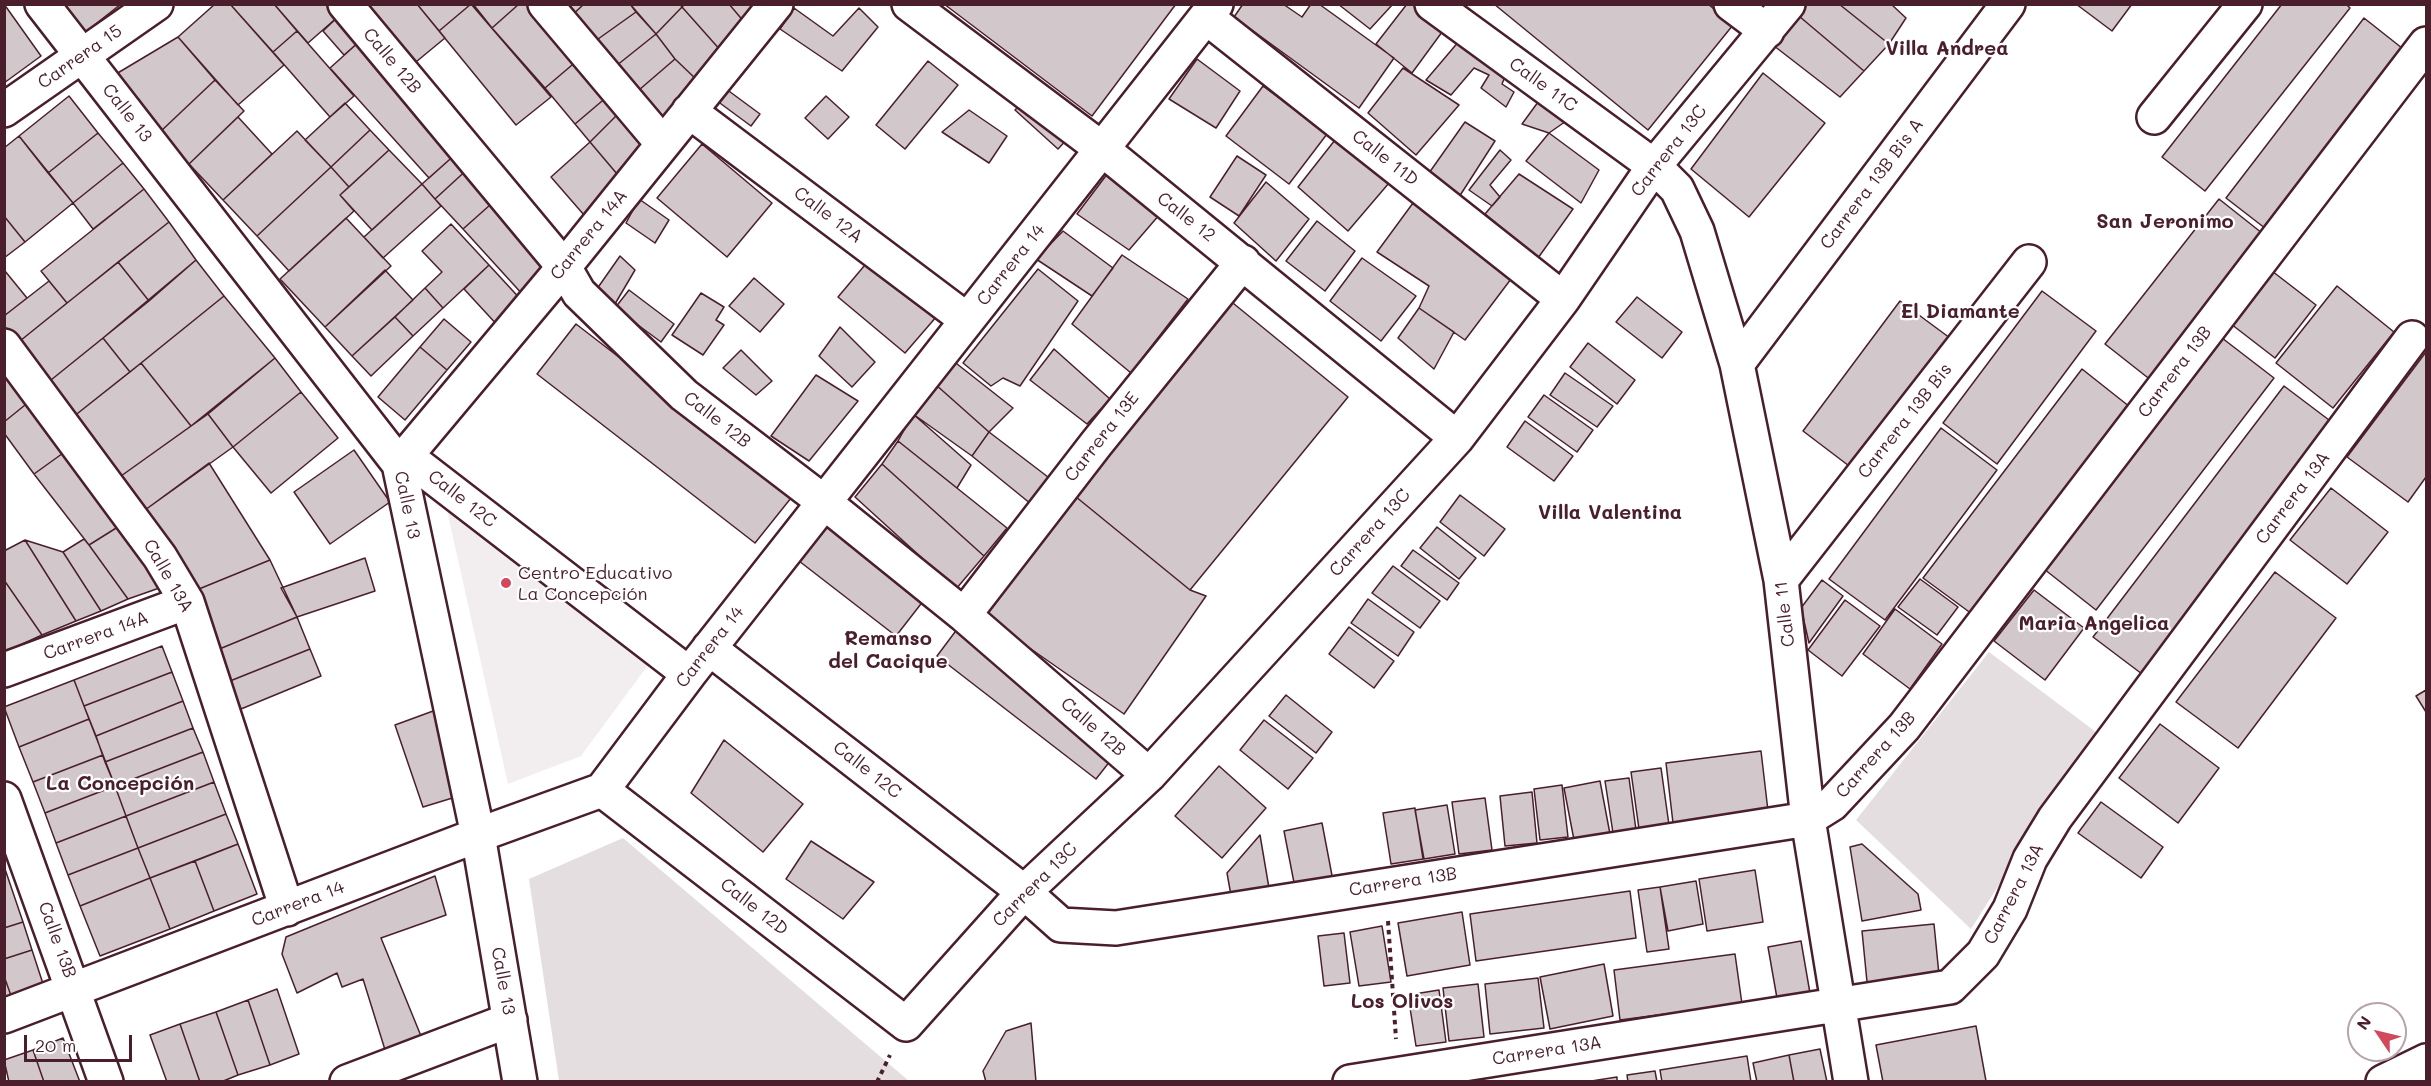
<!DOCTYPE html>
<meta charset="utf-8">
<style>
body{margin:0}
#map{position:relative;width:2431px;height:1086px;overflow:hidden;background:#fff;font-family:Mali,sans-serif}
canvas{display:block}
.frame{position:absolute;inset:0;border:6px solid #4a1f2b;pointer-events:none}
.north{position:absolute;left:2347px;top:1002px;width:60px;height:60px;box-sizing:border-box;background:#fff;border:2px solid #b7a5aa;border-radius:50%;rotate:305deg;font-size:16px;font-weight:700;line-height:24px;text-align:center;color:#4a1f2b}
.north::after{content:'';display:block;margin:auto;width:21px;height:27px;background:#d1495b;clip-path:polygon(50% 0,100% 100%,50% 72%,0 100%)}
.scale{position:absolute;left:24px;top:1035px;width:108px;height:27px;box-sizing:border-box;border:3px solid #4a1f2b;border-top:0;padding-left:8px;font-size:18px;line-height:21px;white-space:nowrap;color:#4a1f2b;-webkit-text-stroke:4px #fff;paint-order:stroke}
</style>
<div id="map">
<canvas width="2431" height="1086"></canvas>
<div class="frame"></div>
<div class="north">N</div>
<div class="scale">20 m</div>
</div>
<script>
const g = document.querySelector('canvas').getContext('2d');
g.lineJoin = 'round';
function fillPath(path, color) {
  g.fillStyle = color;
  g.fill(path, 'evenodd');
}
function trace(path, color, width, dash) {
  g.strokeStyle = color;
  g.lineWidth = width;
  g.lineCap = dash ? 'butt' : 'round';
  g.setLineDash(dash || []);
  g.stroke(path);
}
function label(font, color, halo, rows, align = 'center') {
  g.font = font + ' Mali,sans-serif';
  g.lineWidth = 4.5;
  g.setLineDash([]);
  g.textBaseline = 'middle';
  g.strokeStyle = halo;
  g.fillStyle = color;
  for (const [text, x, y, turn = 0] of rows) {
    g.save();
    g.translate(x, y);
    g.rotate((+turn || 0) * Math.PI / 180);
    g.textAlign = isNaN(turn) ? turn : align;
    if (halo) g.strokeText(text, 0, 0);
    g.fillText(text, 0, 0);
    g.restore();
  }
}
fillPath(new Path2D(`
 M 446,506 L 651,661 L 581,756 L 508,784 Z`), '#f2eeef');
fillPath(new Path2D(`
 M 1989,652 L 2096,732 L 1971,929 L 1856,820 Z
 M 623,838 L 909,1081 L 559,1081 L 529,879 Z`), '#e5dee0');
const building = new Path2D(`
 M 4,4 L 41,56 L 4,83 Z
 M 121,4 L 83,34 L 60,5 Z
 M 215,4 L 230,4 L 284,65 L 238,105 L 178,37 Z
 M 230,4 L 274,4 L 297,31 L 273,52 Z
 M 274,4 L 332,4 L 341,14 L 308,43 Z
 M 350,4 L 417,4 L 445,38 L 405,71 Z
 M 417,4 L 471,4 L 439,31 Z
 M 471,4 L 551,97 L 516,125 L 439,31 Z
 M 473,4 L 519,4 L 492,28 Z
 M 519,4 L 542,4 L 585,54 L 545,88 L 492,28 Z
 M 558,4 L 584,4 L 569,18 Z
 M 584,4 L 630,4 L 636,12 L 591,44 L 569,18 Z
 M 630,4 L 680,4 L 682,7 L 656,34 Z
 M 685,4 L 729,4 L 745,23 L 722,52 L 682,7 Z
 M 729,4 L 761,4 L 745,23 Z
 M 944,4 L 1176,4 L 1092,116 Z
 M 1243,4 L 1283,4 L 1302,17 L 1311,4 L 1319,4 L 1394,58 L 1359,108 L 1234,17 Z
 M 1338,4 L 1393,4 L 1370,29 Z
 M 1407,4 L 1417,4 L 1445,28 L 1412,73 L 1376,44 Z
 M 1494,4 L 1708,4 L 1733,25 L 1648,130 Z
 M 1799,4 L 1839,4 L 1889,44 L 1864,71 L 1793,11 Z
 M 1839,4 L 1891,4 L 1906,18 L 1889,44 Z
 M 2076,4 L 2132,4 L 2112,31 Z
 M 2282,4 L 2346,4 L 2350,8 L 2205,191 L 2162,157 Z
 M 682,7 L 722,52 L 698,81 L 675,59 L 656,34 Z
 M 794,8 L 833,36 L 859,8 L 878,27 L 842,71 L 780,29 Z
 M 1793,11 L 1864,71 L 1840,97 L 1769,42 Z
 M 636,12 L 656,34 L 611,70 L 591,44 Z
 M 341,14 L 360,41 L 344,55 L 323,31 Z
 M 2364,18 L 2407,52 L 2270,232 L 2226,198 Z
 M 297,31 L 354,96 L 330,117 L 273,52 Z
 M 656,34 L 675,59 L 632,96 L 611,70 Z
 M 178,37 L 215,80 L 160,132 L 111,77 Z
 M 1460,40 L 1506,74 L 1502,84 L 1514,92 L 1506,107 L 1481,88 L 1489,75 L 1474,68 L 1451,95 L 1426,80 Z
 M 360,41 L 458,152 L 429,178 L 330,68 Z
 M 585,54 L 615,90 L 575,124 L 545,88 Z
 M 675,59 L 698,81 L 657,126 L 632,96 Z
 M 1197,59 L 1240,91 L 1216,128 L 1169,99 Z
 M 928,61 L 958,85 L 905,149 L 876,125 Z
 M 1403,68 L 1459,105 L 1416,155 L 1368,113 Z
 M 1763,73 L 1825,123 L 1749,217 L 1691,169 Z
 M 215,80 L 244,111 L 189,164 L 160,132 Z
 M 718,83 L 760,114 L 751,126 L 709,95 Z
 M 1263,86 L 1327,134 L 1289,184 L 1226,136 Z
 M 615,90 L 626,106 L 590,142 L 575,124 Z
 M 69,96 L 98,133 L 48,173 L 19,136 Z
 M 826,96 L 849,117 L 828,139 L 805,118 Z
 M 1027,98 L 1070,136 L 1058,149 L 1015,110 Z
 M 1541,98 L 1569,119 L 1549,133 L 1522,124 Z
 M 345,103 L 370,130 L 331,167 L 305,140 Z
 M 626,106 L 656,141 L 623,181 L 590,142 Z
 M 969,110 L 1007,136 L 989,163 L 942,132 Z
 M 238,117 L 272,154 L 223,200 L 189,164 Z
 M 1465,122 L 1495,141 L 1459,197 L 1429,173 Z
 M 370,130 L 389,150 L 349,187 L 331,167 Z
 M 297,131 L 331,167 L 257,236 L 223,200 Z
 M 98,133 L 123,163 L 73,203 L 48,173 Z
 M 1549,133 L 1599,170 L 1581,203 L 1526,161 Z
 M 19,136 L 73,203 L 25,242 L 4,216 L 4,148 Z
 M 1335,140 L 1389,183 L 1348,231 L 1298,187 Z
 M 590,142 L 623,181 L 591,223 L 551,177 Z
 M 702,144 L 772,203 L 727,257 L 657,198 Z
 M 389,150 L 422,184 L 372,230 L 340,195 Z
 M 1500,150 L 1511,160 L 1490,185 L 1500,197 L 1492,206 L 1469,190 Z
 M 458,152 L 471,166 L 435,199 L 422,184 Z
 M 1237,156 L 1266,175 L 1239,216 L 1210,197 Z
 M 123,163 L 144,189 L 93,229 L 73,203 Z
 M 471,166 L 499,197 L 463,229 L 435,199 Z
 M 331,167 L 349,187 L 340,195 L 354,211 L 289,271 L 257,236 Z
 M 1108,173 L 1160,214 L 1129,250 L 1077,214 Z
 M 1519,174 L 1573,209 L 1538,258 L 1485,214 Z
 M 1266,182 L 1309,219 L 1276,261 L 1234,223 Z
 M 422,184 L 441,206 L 383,258 L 364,237 Z
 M 144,189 L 169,222 L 67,303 L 41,271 Z
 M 499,197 L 554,262 L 524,296 L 463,229 Z
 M 639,199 L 669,220 L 655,243 L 626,223 Z
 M 2219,199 L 2267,237 L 2152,381 L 2105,344 Z
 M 1413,203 L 1511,279 L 1465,340 L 1419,308 L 1429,286 L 1377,252 Z
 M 4,216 L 25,242 L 4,258 Z
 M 346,218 L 391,266 L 325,327 L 280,279 Z
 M 1317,221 L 1355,251 L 1325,291 L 1286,261 Z
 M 169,222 L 196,260 L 149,301 L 118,262 Z
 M 451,224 L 489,265 L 443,308 L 425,288 L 442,272 L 422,251 Z
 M 1063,231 L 1113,268 L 1092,296 L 1036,259 Z
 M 1122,255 L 1188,299 L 1131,373 L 1072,324 Z
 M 620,256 L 635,270 L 612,309 L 592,296 Z
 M 1362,258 L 1416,296 L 1381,341 L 1330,301 Z
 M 870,259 L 937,316 L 905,353 L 838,297 Z
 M 196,260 L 224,296 L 130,372 L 103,338 Z
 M 118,262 L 149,301 L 46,384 L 15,345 Z
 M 489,265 L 525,304 L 500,328 L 464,289 Z
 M 1038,269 L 1078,301 L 1020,386 L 1003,378 L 991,386 L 963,363 Z
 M 385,270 L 413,300 L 352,356 L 325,327 Z
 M 5,271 L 27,298 L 4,316 L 4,272 Z
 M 2272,271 L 2316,305 L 2275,358 L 2231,324 Z
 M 754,278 L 784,304 L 760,332 L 729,306 Z
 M 49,281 L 67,303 L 15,345 L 4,331 L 4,316 Z
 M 2337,286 L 2394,332 L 2333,408 L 2276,363 Z
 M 425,288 L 443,308 L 413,336 L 395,317 Z
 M 629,290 L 674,324 L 661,342 L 615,308 Z
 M 2042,291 L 2096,331 L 1997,464 L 1943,423 Z
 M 701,293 L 724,307 L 716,320 L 724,325 L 703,355 L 672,335 Z
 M 224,296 L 275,358 L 191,426 L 141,363 Z
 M 1637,297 L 1682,332 L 1662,358 L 1616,322 Z
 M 1228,299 L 1348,397 L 1190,590 L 1070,492 Z
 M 1900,301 L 1954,341 L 1857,472 L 1803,431 Z
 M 1419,308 L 1454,332 L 1434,369 L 1398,338 Z
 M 395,317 L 413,336 L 371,376 L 352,356 Z
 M 444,319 L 471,342 L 447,370 L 420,347 Z
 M 576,324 L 795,493 L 755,543 L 537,374 Z
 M 840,327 L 875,362 L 852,387 L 819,356 Z
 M 103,338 L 130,372 L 73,417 L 46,384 Z
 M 2222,338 L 2274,378 L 2096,610 L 2044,569 Z
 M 1588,343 L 1635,380 L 1617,404 L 1570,367 Z
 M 420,347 L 447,370 L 405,420 L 378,397 Z
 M 1054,349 L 1110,399 L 1087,424 L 1030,380 Z
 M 741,350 L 772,381 L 756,395 L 723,368 Z
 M 2426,352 L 2426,477 L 2408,502 L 2347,457 Z
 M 275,358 L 301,392 L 233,447 L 208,414 Z
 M 952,360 L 1013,408 L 989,432 L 935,384 Z
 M 141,363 L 191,426 L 121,476 L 73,417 Z
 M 4,368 L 30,401 L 4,422 Z
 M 2082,369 L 2130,407 L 1972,614 L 1923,578 Z
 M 1565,373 L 1613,406 L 1597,427 L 1550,395 Z
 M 816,375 L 858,401 L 809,461 L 771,436 Z
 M 935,384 L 989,432 L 972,456 L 913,414 Z
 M 2284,386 L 2333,423 L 2142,674 L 2093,637 Z
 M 301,392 L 338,438 L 271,493 L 233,447 Z
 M 1544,395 L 1593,430 L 1577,452 L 1528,417 Z
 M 30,401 L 66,451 L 34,474 L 4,433 L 4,422 Z
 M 208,414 L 233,447 L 145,510 L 121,476 Z
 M 913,414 L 971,465 L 957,488 L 898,441 Z
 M 1525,421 L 1573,456 L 1554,481 L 1507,447 Z
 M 1941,428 L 1997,470 L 1885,620 L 1829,579 Z
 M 989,432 L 1048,477 L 1031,504 L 972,456 Z
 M 898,441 L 1007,528 L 984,556 L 882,464 Z
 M 354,450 L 390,502 L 330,544 L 294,492 Z
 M 66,451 L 121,525 L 89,545 L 34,474 Z
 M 209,463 L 270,560 L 194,591 L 145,510 Z
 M 882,464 L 984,556 L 956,589 L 855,497 Z
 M 2331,488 L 2388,532 L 2347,584 L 2290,540 Z
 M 1070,492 L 1190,590 L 1206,596 L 1124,714 L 978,612 Z
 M 1460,495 L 1505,529 L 1484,556 L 1440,522 Z
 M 121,525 L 165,586 L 128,599 L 89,545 Z
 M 827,526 L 924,600 L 896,636 L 799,561 Z
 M 1437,527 L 1476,558 L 1459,579 L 1420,548 Z
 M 84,539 L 89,545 L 128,599 L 101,611 L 63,552 Z
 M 25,540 L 63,552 L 101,611 L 76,621 Z
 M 25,540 L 76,621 L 42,635 L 4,580 L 4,551 Z
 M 1413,550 L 1459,583 L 1447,600 L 1401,566 Z
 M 365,558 L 375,591 L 297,617 L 281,588 Z
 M 270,560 L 297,617 L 217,650 L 194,591 Z
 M 1393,566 L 1440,601 L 1420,628 L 1372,593 Z
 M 2275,572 L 2336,618 L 2238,748 L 2176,702 Z
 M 1920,579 L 1958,607 L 1937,635 L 1898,607 Z
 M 4,580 L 42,635 L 5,652 L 4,652 Z
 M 1822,580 L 1843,596 L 1809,643 L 1801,608 Z
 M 2034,590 L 2084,628 L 2045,680 L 1994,641 Z
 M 1368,599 L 1414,632 L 1398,656 L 1351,623 Z
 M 1845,600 L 1880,626 L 1842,676 L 1808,650 Z
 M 1895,609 L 1942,644 L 1910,689 L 1863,654 Z
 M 297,617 L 310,649 L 230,681 L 217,650 Z
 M 1349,627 L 1394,661 L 1374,688 L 1329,654 Z
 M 958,628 L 1118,751 L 1096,779 L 937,656 Z
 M 162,646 L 172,672 L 84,706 L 74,680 Z
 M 310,649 L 321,676 L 241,709 L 230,681 Z
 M 172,672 L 183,701 L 96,736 L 84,706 Z
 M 74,680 L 89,719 L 19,747 L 4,707 Z
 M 2426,690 L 2426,712 L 2416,696 Z
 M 1286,695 L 1332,732 L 1316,753 L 1269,716 Z
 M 183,701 L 193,728 L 105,762 L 96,736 Z
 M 444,707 L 459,796 L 423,807 L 395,725 Z
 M 89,719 L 103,755 L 33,782 L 19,747 Z
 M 1264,720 L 1313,758 L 1288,789 L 1240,750 Z
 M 2160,724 L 2219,768 L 2178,823 L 2119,778 Z
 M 193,728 L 203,752 L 115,786 L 105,762 Z
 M 724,740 L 803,804 L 763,852 L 691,793 Z
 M 1761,751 L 1768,811 L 1673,823 L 1666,763 Z
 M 203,752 L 214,782 L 126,816 L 115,786 Z
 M 103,755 L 115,786 L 45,813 L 33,782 Z
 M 1219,766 L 1266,808 L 1222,858 L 1175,816 Z
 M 1661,768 L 1669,825 L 1639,829 L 1631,772 Z
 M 1629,778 L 1636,830 L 1613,833 L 1605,781 Z
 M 1600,781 L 1610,834 L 1574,840 L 1564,788 Z
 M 214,782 L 226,814 L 138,848 L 126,816 Z
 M 1562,785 L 1568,837 L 1540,840 L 1534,789 Z
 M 115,786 L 126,816 L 56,843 L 45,813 Z
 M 1532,792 L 1537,843 L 1505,846 L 1500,796 Z
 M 1485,798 L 1492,850 L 1459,854 L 1452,802 Z
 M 2101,802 L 2163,847 L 2141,878 L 2078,833 Z
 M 1447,805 L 1455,854 L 1424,859 L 1415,810 Z
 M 1415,808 L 1423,859 L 1391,864 L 1383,813 Z
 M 226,814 L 238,844 L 150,878 L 138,848 Z
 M 126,816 L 138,848 L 68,875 L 56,843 Z
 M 1322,823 L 1334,886 L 1296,893 L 1284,831 Z
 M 1260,835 L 1270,894 L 1232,901 L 1227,873 Z
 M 811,841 L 874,882 L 843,919 L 786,879 Z
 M 238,844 L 257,894 L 214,911 L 195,861 Z
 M 1862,844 L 1918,894 L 1921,910 L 1862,921 L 1850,847 Z
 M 138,848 L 150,878 L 80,906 L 68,875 Z
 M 195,861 L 214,911 L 170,929 L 150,878 Z
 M 5,869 L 23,922 L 4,928 L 4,870 Z
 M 1755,870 L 1763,922 L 1707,931 L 1699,879 Z
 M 435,876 L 446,915 L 381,938 L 421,1036 L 386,1053 L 363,979 L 342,987 L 337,973 L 297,993 L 282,954 L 286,937 Z
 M 150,878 L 170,929 L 100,956 L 80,906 Z
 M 1696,881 L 1703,924 L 1668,931 L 1660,887 Z
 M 1660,887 L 1669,949 L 1647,952 L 1638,890 Z
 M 1630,891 L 1636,938 L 1476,961 L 1470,914 Z
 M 1462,912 L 1470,965 L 1407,976 L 1398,923 Z
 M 23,922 L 32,950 L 4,959 L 4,928 Z
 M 1934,924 L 1940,985 L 1868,992 L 1862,931 Z
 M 1382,926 L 1391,982 L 1359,986 L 1350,932 Z
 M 1344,933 L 1350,983 L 1324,986 L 1318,936 Z
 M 1801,941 L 1811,999 L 1778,1004 L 1768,947 Z
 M 32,950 L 46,993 L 14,1004 L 4,976 L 4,959 Z
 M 1735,954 L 1742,1004 L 1620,1020 L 1614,970 Z
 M 1604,964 L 1613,1016 L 1550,1029 L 1540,977 Z
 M 4,976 L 14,1004 L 4,1008 Z
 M 1538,978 L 1544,1028 L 1490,1034 L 1485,984 Z
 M 1478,984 L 1484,1037 L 1449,1041 L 1443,988 Z
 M 277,989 L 299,1054 L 270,1065 L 248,1000 Z
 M 1439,990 L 1446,1042 L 1416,1046 L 1408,995 Z
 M 248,1000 L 270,1065 L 238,1075 L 216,1012 Z
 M 216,1012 L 238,1075 L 221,1082 L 200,1082 L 180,1024 Z
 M 1031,1023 L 1036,1082 L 986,1082 L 983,1071 L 1006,1031 Z
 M 180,1024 L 200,1082 L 167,1082 L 150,1035 Z
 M 1976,1026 L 1986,1081 L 1883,1082 L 1876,1045 Z
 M 63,1038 L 80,1082 L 44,1082 L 33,1050 Z
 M 1820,1049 L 1827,1082 L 1794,1082 L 1789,1055 Z
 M 33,1050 L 44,1082 L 9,1082 L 4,1060 Z
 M 1789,1055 L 1794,1082 L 1757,1082 L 1753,1063 Z
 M 1747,1056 L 1751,1082 L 1662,1082 L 1660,1070 Z
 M 1655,1071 L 1657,1082 L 1628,1082 L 1627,1075 Z
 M 1617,1077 L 1617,1082 L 1585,1082 Z`);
fillPath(building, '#d2c7cb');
trace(building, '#4a1f2b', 1.5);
const street = new Path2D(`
 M 42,4 L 399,464 L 478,835 L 520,1082
 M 345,4 L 564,267 L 579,293 L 684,395 L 824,502 L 964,615 L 1149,775
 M 545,4 L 663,144
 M 909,4 L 1102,149 L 1457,438
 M 1432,4 L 1654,166 L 1677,189 L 1697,231 L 1737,364 L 1781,580 L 1808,819 L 1851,1082
 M 1731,4 L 1767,31
 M 1206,17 L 1563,299
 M 4,110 L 156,4
 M 689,111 L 967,320
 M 2154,117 L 2245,4
 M 4,346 L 160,557 L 187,602 L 287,909
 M 1737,364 L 2008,4
 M 406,456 L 689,674
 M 399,464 L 564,267 L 776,4
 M 1781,580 L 2029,262
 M 964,615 L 1096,444 L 1243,262
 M 709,648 L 1024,892 L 1061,925 L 1116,928 L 1808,819 L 1832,804 L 1904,727 L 2426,44
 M 4,670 L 187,602
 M 602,790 L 906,1024 L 1024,892 L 1149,775 L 1457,438 L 1563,299 L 1654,166 L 1788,4
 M 4,799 L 106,1082
 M 4,1016 L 478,835 L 602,790 L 689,674 L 1216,4
 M 347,1082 L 510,1020
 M 1350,1082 L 1950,987 L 1983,954 L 2010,909 L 2030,859 L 2055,818 L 2412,338
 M 2383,1082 L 2426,1061`);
trace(street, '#4a1f2b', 38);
trace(new Path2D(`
 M 1388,921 L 1396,1039
 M 877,1082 L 890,1055`), '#4a1f2b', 4, [4.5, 4.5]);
trace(street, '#fff', 33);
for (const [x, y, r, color] of [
 [506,583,6,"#d1495b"]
]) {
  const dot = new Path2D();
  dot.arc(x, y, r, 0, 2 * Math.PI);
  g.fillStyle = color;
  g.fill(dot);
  trace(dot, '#fff', 2);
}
label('18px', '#4a1f2b', '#fff', [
 ["Carrera 15",80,57,-35],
 ["Calle 12B",392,61,50],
 ["Calle 11C",1543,85,36],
 ["Calle 13",127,113,52],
 ["Carrera 13C",1669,151,-52],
 ["Calle 11D",1385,158,38],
 ["Carrera 13B Bis A",1872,184,-53],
 ["Calle 12A",828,215,37],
 ["Calle 12",1186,217,38],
 ["Carrera 14A",589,235,-51],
 ["Carrera 14",1011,265,-52],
 ["Carrera 13B",2175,372,-53],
 ["Calle 12B",717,420,38],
 ["Carrera 13B Bis",1905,421,-52],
 ["Carrera 13E",1102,437,-52],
 ["Carrera 13A",2293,498,-53],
 ["Calle 12C",462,499,38],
 ["Calle 13",407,505,78],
 ["Carrera 13C",1370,533,-48],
 ["Calle 13A",168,576,60],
 ["Calle 11",1785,614,-97],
 ["Carrera 14A",96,636,-20],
 ["Carrera 14",710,647,-52],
 ["Calle 12B",1093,727,41],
 ["Carrera 13B",1876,755,-48],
 ["Calle 12C",867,770,38],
 ["Carrera 13B",1403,882,-9],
 ["Carrera 13C",1035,885,-45],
 ["Carrera 13A",2014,894,-63],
 ["Carrera 14",298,904,-21],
 ["Calle 12D",754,907,38],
 ["Calle 13B",57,940,70],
 ["Calle 13",503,981,80],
 ["Carrera 13A",1547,1051,-9]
]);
label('18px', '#4a1f2b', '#fff', [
 ["Centro Educativo",518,573],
 ["La Concepción",518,594]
], 'left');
label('bold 20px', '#4a1f2b', '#fff', [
 ["Villa Andrea",1947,49],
 ["San Jeronimo",2165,222],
 ["El Diamante",1960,312],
 ["Villa Valentina",1610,513],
 ["Maria Angelica",2094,624],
 ["Remanso",888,639],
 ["del Cacique",888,662],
 ["La Concepción",120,784],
 ["Los Olivos",1402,1002]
]);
</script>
